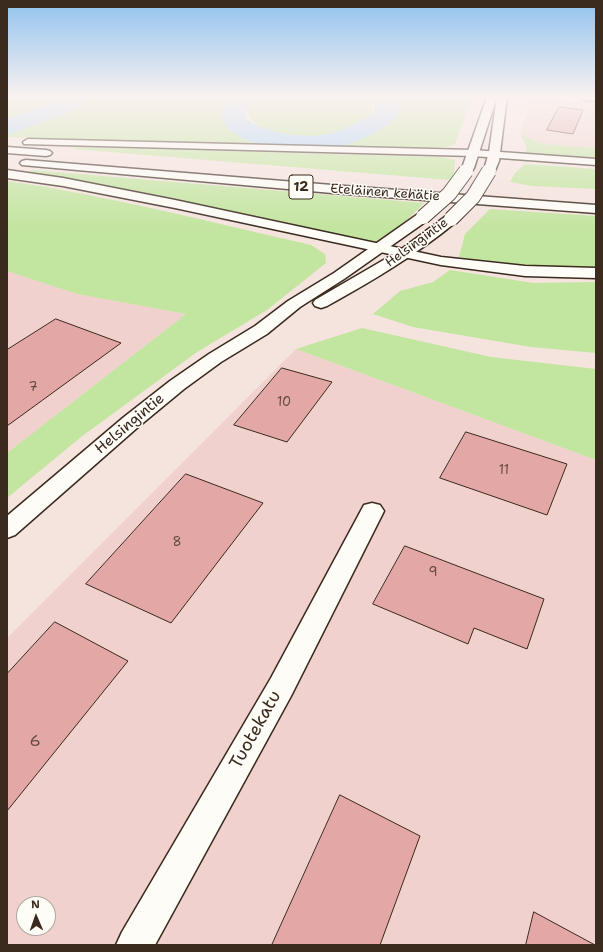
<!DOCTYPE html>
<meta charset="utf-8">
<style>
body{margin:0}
#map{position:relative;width:603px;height:952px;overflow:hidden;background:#f5e3de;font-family:"Shantell Sans",sans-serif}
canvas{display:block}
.frame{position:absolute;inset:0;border:8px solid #3b2a1e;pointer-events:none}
.north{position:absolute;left:16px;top:896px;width:40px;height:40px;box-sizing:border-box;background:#fdfcf7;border:1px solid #afa8a0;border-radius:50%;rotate:358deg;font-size:11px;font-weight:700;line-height:16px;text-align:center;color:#3b2a1e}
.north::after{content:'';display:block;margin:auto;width:14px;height:18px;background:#3b2a1e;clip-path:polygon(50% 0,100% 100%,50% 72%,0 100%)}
</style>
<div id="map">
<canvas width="603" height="952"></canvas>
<div class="frame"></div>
<div class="north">N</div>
</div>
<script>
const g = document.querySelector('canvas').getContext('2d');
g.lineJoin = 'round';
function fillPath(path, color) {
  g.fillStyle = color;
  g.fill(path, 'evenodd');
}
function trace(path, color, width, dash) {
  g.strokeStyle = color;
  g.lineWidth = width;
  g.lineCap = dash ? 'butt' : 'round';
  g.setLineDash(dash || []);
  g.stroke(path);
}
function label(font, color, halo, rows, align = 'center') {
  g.font = font + ' "Shantell Sans",sans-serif';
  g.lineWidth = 3;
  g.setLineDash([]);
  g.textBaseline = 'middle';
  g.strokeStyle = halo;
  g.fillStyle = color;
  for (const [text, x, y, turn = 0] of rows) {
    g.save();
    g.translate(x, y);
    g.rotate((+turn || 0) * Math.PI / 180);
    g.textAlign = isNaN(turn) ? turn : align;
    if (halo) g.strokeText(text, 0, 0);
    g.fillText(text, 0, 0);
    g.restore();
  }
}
fillPath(new Path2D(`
 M 531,98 L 596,102 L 596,148 L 543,144 L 520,134 Z
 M 7,271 L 77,294 L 186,314 L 7,453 Z
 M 296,349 L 596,460 L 596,945 L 7,945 L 7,638 ZM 24,904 L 48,904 L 48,928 L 24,928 Z`), '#f0d1cd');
fillPath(new Path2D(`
 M 7,97 L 64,97 L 58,102 L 7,119 Z
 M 89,97 L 230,97 L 225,118 L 239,131 L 264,142 L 290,145 L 153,143 L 7,137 L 7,131 C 37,125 66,116 89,97 Z
 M 251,97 L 375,97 L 370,122 L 343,133 L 318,137 L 284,137 L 262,128 L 249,118 L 249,106 Z
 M 396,97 L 477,97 L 471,102 L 455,144 L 446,147 L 418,148 L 341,146 C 357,139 392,127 397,109 C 398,106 396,101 396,97 Z
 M 520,134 L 543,144 L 596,148 L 596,159 L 525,153 L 527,148 Z
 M 76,147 L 440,157 L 455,160 L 454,173 L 450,180 L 73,149 Z
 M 525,164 L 596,169 L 596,189 L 532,186 L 510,182 L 515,173 Z
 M 32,170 L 424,203 L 405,222 L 375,242 L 119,188 L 27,172 Z
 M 7,181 C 110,196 210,222 311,245 L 325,254 L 326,263 L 267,310 L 197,352 L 81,437 L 7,498 L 7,453 L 186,314 L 77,294 L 7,271 Z
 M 490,209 L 596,216 L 596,268 C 550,271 505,264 459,257 L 465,234 Z
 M 450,270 L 533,283 L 596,282 L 596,353 L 531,347 L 413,327 L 373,314 L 400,291 L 433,282 Z
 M 362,328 L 491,357 L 596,369 L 596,460 L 296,349 Z`), '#c2e59f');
fillPath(new Path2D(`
 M 64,97 L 88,97 L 79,108 L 7,135 L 7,119 Z
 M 228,97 L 250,97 L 251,104 L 245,112 L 246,119 C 270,135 305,139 332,133 C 347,129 361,120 374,113 L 375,97 L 397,97 C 397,102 399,111 397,115 C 393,123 386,126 379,130 C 364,139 348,145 331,149 C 304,153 224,149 221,113 L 228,102 Z`), '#acd6f7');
const building = new Path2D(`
 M 559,107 L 583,110 L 573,134 L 547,130 Z
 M 56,319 L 121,343 L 7,426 L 7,350 Z
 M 282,368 L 332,382 L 287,442 L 234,425 Z
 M 466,432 L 567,464 L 547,515 L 440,478 Z
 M 186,474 L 263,503 L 171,623 L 86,584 Z
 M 405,546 L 544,599 L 527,649 L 474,628 L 468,644 L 373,604 Z
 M 55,622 L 128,661 L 7,811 L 7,674 Z
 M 340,795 L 420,836 L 380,945 L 272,945 Z
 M 534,912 L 595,945 L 526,945 Z`);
fillPath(building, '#e3a8a5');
trace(building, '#3b2a1e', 1);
const minor = new Path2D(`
 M 578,97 L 596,97 L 596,101 L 583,100 Z
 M 372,503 L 380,505 L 384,511 L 291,696 L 155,945 L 116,945 L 122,932 L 271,678 L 364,505 Z`);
const major = new Path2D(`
 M 487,97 L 497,97 L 474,168 L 472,171 L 464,171 L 462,168 Z
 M 497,97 L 507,97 L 499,161 L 494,173 L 486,173 L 484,170 L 489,152 Z
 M 423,213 L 428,214 L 430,217 L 428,220 L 344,279 L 300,307 L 267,334 L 221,362 L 184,389 L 138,427 L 15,535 L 7,538 L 7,516 L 124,417 L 170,381 L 209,354 L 255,326 L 288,301 L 334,273 L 418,214 Z
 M 451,215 L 456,216 L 458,219 L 456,222 C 416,255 372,281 327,306 L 321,308 L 315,306 L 313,303 L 315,300 L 399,251 L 446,216 Z`);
const highway = new Path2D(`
 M 28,139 L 473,150 L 596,159 L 596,165 L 473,156 L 24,144 L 23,142 Z
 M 7,147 L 46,150 L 50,151 L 52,153 L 50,155 L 46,156 L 7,153 Z
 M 26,160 L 332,185 L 596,205 L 596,213 L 332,193 L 22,165 L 20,163 L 22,161 Z
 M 7,170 L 63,178 L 175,200 L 441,257 L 525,266 L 596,268 L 596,278 L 525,276 L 441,265 L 175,208 L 63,186 L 7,178 Z`);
trace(minor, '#3b2a1e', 3);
trace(major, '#3b2a1e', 3);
trace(highway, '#3b2a1e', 3);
fillPath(minor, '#fdfcf7');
fillPath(major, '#fdfcf7');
fillPath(highway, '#fdfcf7');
const majorBridgeFar1 = new Path2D(`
 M 465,172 L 468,168
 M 489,172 L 490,170`);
const majorBridge = new Path2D(`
 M 423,217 L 449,194 L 466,171
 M 451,219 L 473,197 L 489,171`);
trace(majorBridgeFar1, '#3b2a1e', 12, []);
trace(majorBridge, '#3b2a1e', 16, []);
trace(majorBridgeFar1, '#fdfcf7', 10);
trace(majorBridge, '#fdfcf7', 14);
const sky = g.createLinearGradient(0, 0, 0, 230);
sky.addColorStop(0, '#90c2ee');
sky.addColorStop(0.42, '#faf2f0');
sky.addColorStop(1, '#faf2f000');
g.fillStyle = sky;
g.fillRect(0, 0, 603, 230);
label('13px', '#3b2a1e', '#fdfcf7', [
 ["Eteläinen kehätie",385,193,4],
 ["Helsingintie",417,243,-36]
]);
label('13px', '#654a40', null, [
 ["7",33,388],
 ["10",284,403],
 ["11",504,471],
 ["8",177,543],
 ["9",433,573]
]);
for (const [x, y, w] of [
 [301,187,24]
]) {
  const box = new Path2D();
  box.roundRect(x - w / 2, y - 12, w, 24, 3);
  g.fillStyle = '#fdfcf7';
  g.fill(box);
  trace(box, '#3b2a1e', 1);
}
label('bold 14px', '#3b2a1e', null, [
 ["12",301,187]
]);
label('15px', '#3b2a1e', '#fdfcf7', [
 ["Helsingintie",130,424,-40]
]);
label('16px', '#654a40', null, [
 ["6",35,742]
]);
label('18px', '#3b2a1e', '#fdfcf7', [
 ["Tuotekatu",256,730,-61]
]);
</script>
